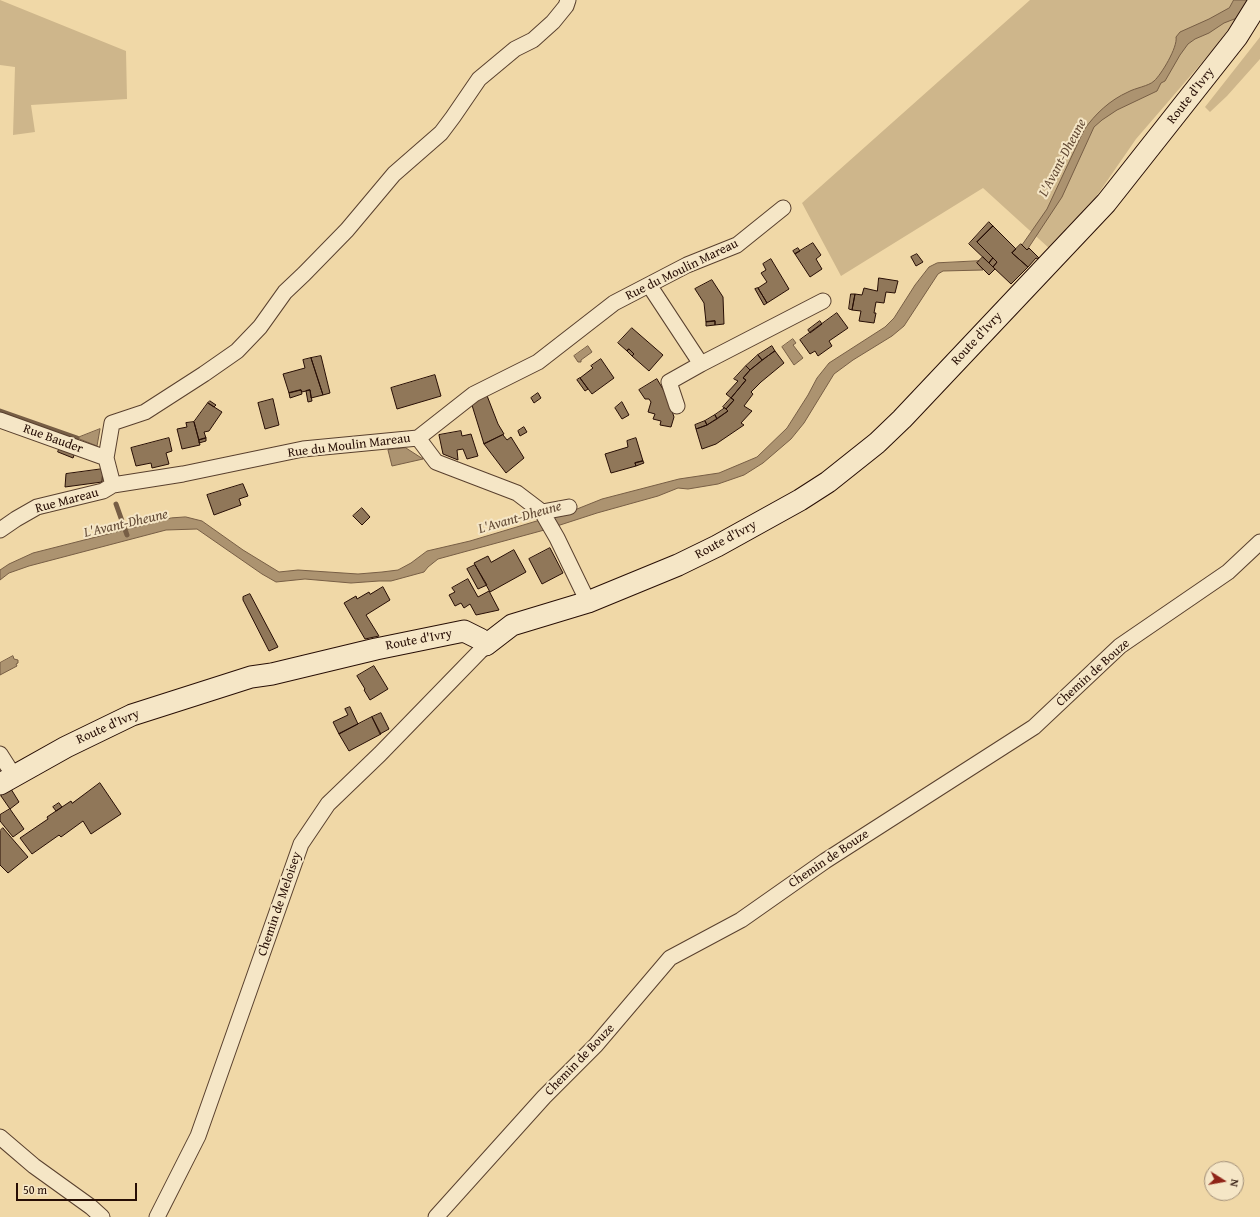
<!DOCTYPE html>
<style>
body{margin:0}
#map{position:relative;width:1260px;height:1217px;overflow:hidden;background:#f0d8a7;font-family:"Gentium Book Plus",serif}
canvas{display:block}
.north{position:absolute;left:1204px;top:1161px;width:40px;height:40px;box-sizing:border-box;background:#f5e6c6;border:1px solid #a39079;border-radius:50%;rotate:101deg;font-size:11px;font-weight:700;line-height:16px;text-align:center;color:#270e05}
.north::after{content:'';display:block;margin:auto;width:14px;height:18px;background:#8f2418;clip-path:polygon(50% 0,100% 100%,50% 72%,0 100%)}
.scale{position:absolute;left:16px;top:1183px;width:121px;height:18px;box-sizing:border-box;border:2px solid #270e05;border-top:0;padding-left:5px;font-size:12px;line-height:14px;white-space:nowrap;color:#270e05;-webkit-text-stroke:3px #f5e6c6;paint-order:stroke}
</style>
<div id="map">
<canvas width="1260" height="1217"></canvas>
<div class="north">N</div>
<div class="scale">50 m</div>
</div>
<script>
const g = document.querySelector('canvas').getContext('2d');
g.lineJoin = 'round';
function fillPath(path, color) {
  g.fillStyle = color;
  g.fill(path, 'evenodd');
}
function trace(path, color, width, dash) {
  g.strokeStyle = color;
  g.lineWidth = width;
  g.lineCap = dash ? 'butt' : 'round';
  g.setLineDash(dash || []);
  g.stroke(path);
}
function label(font, color, halo, rows, align = 'center') {
  g.font = font + ' "Gentium Book Plus",serif';
  g.lineWidth = 4;
  g.setLineDash([]);
  g.textBaseline = 'middle';
  g.strokeStyle = halo;
  g.fillStyle = color;
  for (const [text, x, y, turn = 0] of rows) {
    g.save();
    g.translate(x, y);
    g.rotate((+turn || 0) * Math.PI / 180);
    g.textAlign = isNaN(turn) ? turn : align;
    if (halo) g.strokeText(text, 0, 0);
    g.fillText(text, 0, 0);
    g.restore();
  }
}
fillPath(new Path2D(`
 M 0,0 L 126,51 L 127,99 L 31,105 L 35,132 L 13,135 L 15,67 L 0,65 Z
 M 1030,0 L 1249,0 L 1217,45 L 1136,139 L 1089,207 L 1050,249 L 983,188 L 841,276 L 802,203 Z
 M 1260,37 L 1260,59 L 1227,96 L 1210,112 L 1205,107 Z`), '#ceb68b');
const water = new Path2D(`
 M 1234,0 L 1249,0 L 1237,18 L 1224,23 L 1209,33 L 1195,39 L 1188,44 L 1180,55 L 1165,81 L 1161,83 L 1157,91 L 1117,110 L 1102,120 L 1094,127 L 1062,197 L 1027,250 L 1022,245 L 1047,209 L 1084,130 C 1095,114 1110,100 1128,92 C 1135,88 1149,86 1154,81 C 1161,75 1178,47 1176,37 L 1180,32 L 1209,19 L 1229,8 Z
 M 979,261 L 977,263 L 983,270 L 943,271 L 938,274 L 904,326 L 892,336 L 853,360 L 834,374 L 804,423 L 791,439 L 763,463 L 744,475 L 718,484 L 688,489 L 678,488 L 658,496 L 597,513 L 557,526 L 553,516 L 577,509 L 602,499 L 679,479 L 719,473 L 757,457 L 787,428 L 808,395 L 817,378 L 829,363 L 885,327 L 894,318 L 915,285 L 929,267 L 937,263 Z
 M 793,339 L 796,343 L 793,345 L 803,358 L 794,365 L 782,347 Z
 M 588,346 L 592,352 L 581,360 L 581,362 L 578,362 L 574,356 Z
 M 100,429 L 97,446 L 77,438 Z
 M 406,448 L 423,459 L 392,466 L 388,450 Z
 M 186,517 L 202,521 L 243,550 L 279,572 L 298,570 L 358,574 L 382,572 L 398,570 L 411,563 L 427,551 L 470,541 L 540,520 L 548,529 L 438,559 L 428,567 L 424,572 L 391,581 L 379,581 L 351,583 L 305,579 L 276,582 L 262,574 L 197,529 L 166,530 L 29,566 L 9,573 L 0,580 L 0,570 L 9,564 L 33,553 L 171,518 Z
 M 13,656 L 14,659 L 18,660 L 18,663 L 16,664 L 17,666 L 0,675 L 0,663 Z`);
fillPath(water, '#ac9370');
trace(water, '#775e45', 1);
trace(new Path2D(`
 M 0,411 L 77,438
 M 116,504 L 127,535`), '#775e45', 5);
const building = new Path2D(`
 M 989,222 L 993,226 L 977,242 L 993,258 L 989,263 L 969,244 Z
 M 993,226 L 1016,249 L 1012,253 L 1028,267 L 1011,284 L 993,267 L 997,262 L 977,242 Z
 M 813,243 L 821,255 L 816,259 L 822,269 L 810,277 L 795,254 Z
 M 1021,244 L 1027,250 L 1029,248 L 1039,258 L 1038,259 L 1036,258 L 1028,267 L 1012,253 Z
 M 798,248 L 800,251 L 795,254 L 793,251 Z
 M 917,254 L 923,262 L 916,266 L 911,257 Z
 M 983,257 L 995,269 L 989,275 L 977,263 Z
 M 993,258 L 997,262 L 993,267 L 989,263 Z
 M 771,259 L 789,289 L 767,303 L 758,288 L 767,282 L 761,273 L 766,270 L 763,264 Z
 M 879,278 L 898,281 L 895,293 L 886,292 L 884,303 L 876,302 L 874,313 L 876,313 L 874,323 L 859,321 L 861,311 L 852,310 L 855,294 L 862,295 L 864,288 L 877,291 Z
 M 712,280 L 723,297 L 724,324 L 715,325 L 715,321 L 706,322 L 704,303 L 695,289 Z
 M 758,288 L 767,303 L 764,305 L 755,289 Z
 M 851,294 L 855,294 L 852,310 L 849,309 Z
 M 837,313 L 848,328 L 829,341 L 832,346 L 818,356 L 815,351 L 810,354 L 800,340 Z
 M 715,321 L 715,325 L 706,326 L 706,322 Z
 M 820,321 L 822,324 L 810,333 L 808,330 Z
 M 632,328 L 663,355 L 649,371 L 632,356 L 634,354 L 629,349 L 627,351 L 618,343 Z
 M 772,346 L 775,351 L 762,360 L 758,355 Z
 M 629,349 L 634,354 L 632,356 L 627,351 Z
 M 775,351 L 784,363 L 761,382 L 751,392 L 753,394 L 744,406 L 752,411 L 741,423 L 744,425 L 716,444 L 702,449 L 696,429 L 707,425 L 728,411 L 726,409 L 734,400 L 731,398 L 746,380 L 743,378 L 750,370 Z
 M 758,355 L 762,360 L 750,370 L 746,366 Z
 M 321,356 L 330,393 L 323,395 L 311,358 Z
 M 311,358 L 323,395 L 311,398 L 310,390 L 302,392 L 301,390 L 289,393 L 283,374 L 305,368 L 303,360 Z
 M 601,359 L 614,378 L 592,394 L 580,378 L 593,368 L 591,366 Z
 M 746,366 L 750,370 L 743,378 L 746,380 L 731,398 L 726,394 L 738,381 L 734,379 Z
 M 435,375 L 441,396 L 397,409 L 391,388 Z
 M 580,378 L 588,389 L 585,391 L 577,380 Z
 M 657,379 L 667,396 L 674,417 L 671,427 L 660,425 L 661,421 L 653,419 L 655,414 L 648,412 L 651,402 L 649,399 L 645,399 L 639,390 Z
 M 301,390 L 302,394 L 290,398 L 289,393 Z
 M 310,390 L 312,401 L 308,402 L 306,391 Z
 M 486,393 L 498,424 L 504,434 L 484,444 L 471,402 Z
 M 538,393 L 541,398 L 534,403 L 531,398 Z
 M 731,398 L 734,400 L 726,409 L 723,407 Z
 M 273,399 L 279,425 L 265,429 L 258,403 Z
 M 210,401 L 216,405 L 214,407 L 208,403 Z
 M 622,402 L 629,415 L 622,419 L 615,408 Z
 M 208,403 L 222,412 L 209,431 L 204,432 L 206,438 L 199,440 L 194,422 Z
 M 725,408 L 728,411 L 717,419 L 715,415 Z
 M 715,415 L 717,419 L 707,425 L 705,421 Z
 M 705,421 L 707,425 L 696,429 L 695,425 Z
 M 194,422 L 200,445 L 182,449 L 177,429 L 187,427 L 186,423 Z
 M 524,427 L 527,432 L 520,436 L 518,431 Z
 M 461,431 L 462,436 L 471,434 L 478,456 L 467,459 L 463,449 L 457,450 L 458,460 L 443,454 L 439,435 Z
 M 503,435 L 507,440 L 511,437 L 524,458 L 506,473 L 484,444 Z
 M 169,438 L 172,451 L 166,453 L 169,464 L 152,468 L 151,463 L 136,466 L 131,448 Z
 M 206,438 L 206,441 L 199,443 L 199,440 Z
 M 636,438 L 643,461 L 635,463 L 636,466 L 611,473 L 605,454 L 628,447 L 627,441 Z
 M 61,444 L 76,450 L 73,458 L 58,452 Z
 M 643,461 L 644,463 L 636,466 L 635,463 Z
 M 103,469 L 102,482 L 65,487 L 66,474 Z
 M 243,484 L 248,496 L 239,499 L 241,505 L 214,515 L 207,495 Z
 M 362,508 L 370,517 L 362,525 L 353,516 Z
 M 550,548 L 563,573 L 542,584 L 529,559 Z
 M 514,550 L 526,572 L 490,592 L 474,563 L 488,556 L 491,562 Z
 M 475,565 L 487,585 L 478,589 L 467,569 Z
 M 468,579 L 478,597 L 489,591 L 499,610 L 476,615 L 470,604 L 464,608 L 461,603 L 455,606 L 449,595 L 455,592 L 452,588 Z
 M 383,587 L 390,600 L 366,615 L 379,636 L 365,639 L 344,603 L 356,596 L 357,599 L 369,592 L 370,594 Z
 M 250,594 L 278,647 L 269,651 L 243,600 L 243,597 Z
 M 374,666 L 388,689 L 370,700 L 364,690 L 365,689 L 357,676 Z
 M 350,707 L 358,724 L 339,734 L 333,722 L 348,715 L 345,709 Z
 M 381,713 L 389,729 L 380,734 L 372,717 Z
 M 372,717 L 381,734 L 349,751 L 339,734 Z
 M 100,783 L 121,814 L 91,834 L 83,821 L 61,837 L 59,835 L 32,854 L 20,838 L 48,819 L 47,817 L 71,801 L 72,803 Z
 M 11,789 L 19,802 L 10,809 L 1,796 Z
 M 59,803 L 62,807 L 56,811 L 53,807 Z
 M 10,809 L 24,829 L 13,837 L 0,821 L 0,815 Z
 M 3,828 L 28,857 L 8,873 L 0,865 L 0,831 Z`);
fillPath(building, '#907759');
trace(building, '#270e05', 1);
const minor = new Path2D(`
 M 649,285 L 701,364 L 823,301
 M 677,406 L 669,382 L 701,364
 M 0,420 L 106,458
 M 418,438 L 436,462 L 517,493 L 542,512 L 557,538 L 588,602
 M 113,485 L 106,458 L 112,423 L 145,412 L 204,374 L 237,351 L 260,327 L 285,292 L 304,274 L 347,230 L 394,174 L 441,133 L 453,117 L 479,79 L 515,49 L 533,40 L 553,22 L 566,6 L 568,0
 M 542,512 L 569,507
 M 0,530 L 16,519 L 37,507 L 103,491 L 113,485 L 183,474 L 303,449 L 418,438 L 474,394 L 538,362 L 614,303 L 687,265 L 737,245 L 783,208
 M 0,754 L 14,776
 M 0,1137 L 34,1166 L 91,1207 L 102,1217
 M 157,1217 L 198,1136 L 301,844 L 328,804 L 380,754 L 486,645
 M 436,1217 L 544,1097 L 596,1045 L 670,958 L 741,920 L 825,861 L 1034,727 L 1120,646 L 1228,572 L 1260,542`);
const secondary = new Path2D(`
 M 0,784 L 66,747 L 132,715 L 251,677 L 272,674 L 376,649 L 464,631 L 480,639 L 486,645 L 512,625 L 588,602 L 678,565 L 717,546 L 800,500 L 828,482 L 877,443 L 902,419 L 1106,203 L 1237,37 L 1260,0`);
trace(minor, '#59402e', 17);
trace(secondary, '#270e05', 23);
trace(minor, '#f5e6c6', 15);
trace(secondary, '#f5e6c6', 21);
label('13px', '#270e05', '#f5e6c6', [
 ["Route d'Ivry",1191,96,-52],
 ["Rue du Moulin Mareau",682,270,-26],
 ["Route d'Ivry",977,339,-47],
 ["Rue Bauder",53,439,20],
 ["Rue du Moulin Mareau",349,446,-7],
 ["Rue Mareau",67,501,-15],
 ["Route d'Ivry",726,540,-28],
 ["Route d'Ivry",419,640,-11],
 ["Chemin de Bouze",1093,673,-42],
 ["Route d'Ivry",108,727,-24],
 ["Chemin de Bouze",829,859,-34],
 ["Chemin de Meloisey",280,904,-71],
 ["Chemin de Bouze",580,1060,-46]
]);
label('italic 14px', '#634a35', '#f5e6c6', [
 ["L'Avant-Dheune",1063,158,-62],
 ["L'Avant-Dheune",520,518,-16],
 ["L'Avant-Dheune",126,524,-13]
]);
</script>
